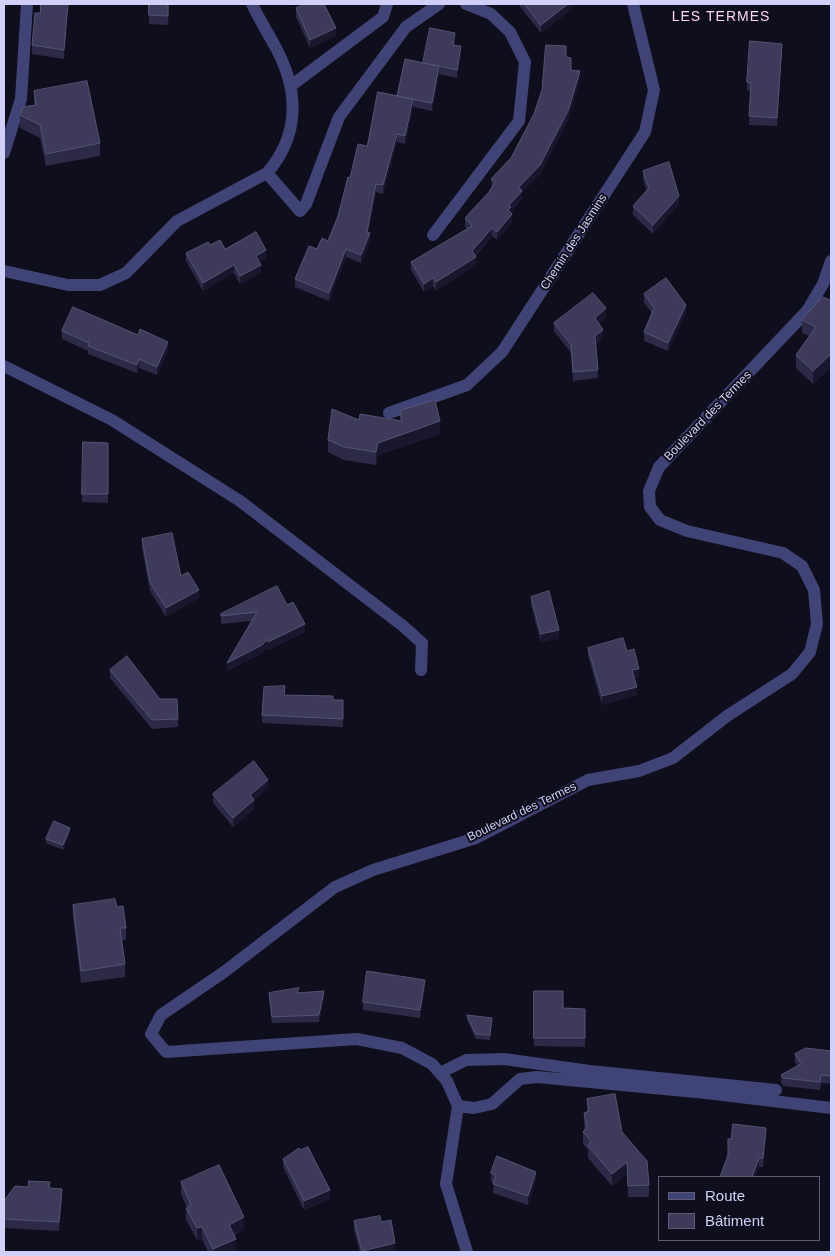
<!DOCTYPE html>
<meta charset="utf-8">
<style>
body{margin:0}
#map{position:relative;width:835px;height:1256px;overflow:hidden;background:#0f0e1c;font-family:Arial,sans-serif}
canvas{display:block}
.frame{position:absolute;inset:0;border:5px solid #d1d0f8;pointer-events:none}
.legend{position:absolute;left:658px;top:1176px;width:162px;height:65px;box-sizing:border-box;background:#0f0e1c;border:1px solid #5d5c74;margin:0;padding:6px 9px;list-style:none;font-size:15px;color:#d1d0f8}
.legend li{display:flex;align-items:center;gap:10px;height:25px}
.legend b{width:25px;border:1px solid #5d5c74}
</style>
<div id="map">
<canvas width="835" height="1256"></canvas>
<div class="frame"></div>
<ul class="legend">
<li><b style="height:6px;background:#404375"></b>Route</li>
<li><b style="height:14px;background:#3e3b5a"></b>Bâtiment</li>
</ul>
</div>
<script>
const g = document.querySelector('canvas').getContext('2d');
g.lineJoin = 'round';
function trace(path, color, width, dash) {
  g.strokeStyle = color;
  g.lineWidth = width;
  g.lineCap = dash ? 'butt' : 'round';
  g.setLineDash(dash || []);
  g.stroke(path);
}
function fillPath(path, color) {
  g.fillStyle = color;
  g.fill(path, 'evenodd');
}
function label(font, color, halo, rows, align = 'center') {
  g.font = font + ' Arial,sans-serif';
  g.lineWidth = 4;
  g.setLineDash([]);
  g.textBaseline = 'middle';
  g.strokeStyle = halo;
  g.fillStyle = color;
  for (const [text, x, y, turn = 0] of rows) {
    g.save();
    g.translate(x, y);
    g.rotate((+turn || 0) * Math.PI / 180);
    g.textAlign = isNaN(turn) ? turn : align;
    if (halo) g.strokeText(text, 0, 0);
    g.fillText(text, 0, 0);
    g.restore();
  }
}
trace(new Path2D(`
 M 292,85 L 383,17 L 387,4
 M 4,153 L 21,99 L 27,4
 M 267,173 L 300,211 L 306,204 L 339,117 L 406,27 L 439,4
 M 433,235 L 519,121 L 525,62 L 510,32 L 491,14 L 466,4
 M 4,271 L 68,285 L 100,285 L 126,273 L 177,221 L 267,173 C 300,135 299,91 276,48 C 268,33 259,19 252,4
 M 4,366 L 112,420 L 240,501 L 403,626 L 422,643 L 421,670
 M 389,413 L 467,385 L 502,352 L 645,132 L 654,90 L 633,4
 M 440,1073 L 466,1060 L 504,1059 L 590,1071 L 776,1090
 M 458,1106 L 474,1108 L 492,1104 L 520,1079 L 537,1077 L 706,1093 L 831,1108
 M 467,1252 L 446,1184 L 458,1106 L 447,1081 L 432,1064 L 402,1048 L 357,1039 L 166,1052 L 151,1034 L 161,1015 L 224,972 L 335,887 L 373,870 L 476,838 L 588,780 L 639,771 L 673,758 L 727,716 L 792,674 L 810,652 L 817,624 L 814,590 L 802,566 L 783,553 L 687,531 L 660,520 L 650,507 L 649,491 L 659,467 L 807,311 L 823,284 L 831,261`), '#404375', 12);
fillPath(new Path2D(`
 M 68,4 L 64,59 L 32,54 L 32,45 Z
 M 149,4 L 169,4 L 168,25 L 149,24 Z
 M 518,4 L 572,4 L 572,9 L 541,33 Z
 M 296,8 L 336,36 L 310,48 L 296,17 Z
 M 455,41 L 454,45 L 461,54 L 457,78 L 439,74 L 432,111 L 413,107 L 405,144 L 397,142 L 383,194 L 376,192 L 368,232 L 370,241 L 361,263 L 346,257 L 329,301 L 295,287 L 295,279 L 317,249 L 328,241 L 338,216 L 350,178 L 367,146 L 397,96 L 423,63 Z
 M 782,52 L 777,126 L 749,125 L 751,91 L 747,90 L 747,82 Z
 M 566,57 L 571,70 L 580,79 L 568,120 L 540,174 L 522,192 L 522,199 L 511,212 L 512,222 L 497,240 L 492,236 L 476,256 L 476,265 L 436,291 L 433,286 L 424,292 L 411,270 L 411,262 L 467,229 L 465,227 L 465,218 L 489,192 L 492,188 L 491,179 L 511,158 Z
 M 34,91 L 100,143 L 100,156 L 46,166 L 40,138 L 20,128 L 20,115 L 34,105 Z
 M 643,171 L 679,204 L 653,234 L 633,215 L 633,206 L 647,191 L 643,180 Z
 M 210,245 L 266,258 L 259,262 L 261,273 L 240,284 L 234,273 L 203,291 L 186,261 L 186,253 Z
 M 644,294 L 686,313 L 668,351 L 644,341 L 644,332 L 652,313 L 644,303 Z
 M 831,297 L 831,367 L 813,384 L 796,368 L 796,355 L 809,336 L 802,333 L 802,320 L 830,300 Z
 M 606,316 L 599,323 L 603,338 L 596,344 L 598,378 L 573,381 L 571,353 L 554,331 L 554,323 Z
 M 62,331 L 168,350 L 157,375 L 139,368 L 137,373 L 88,354 L 88,351 L 62,339 Z
 M 400,411 L 440,434 L 378,455 L 376,465 L 344,460 L 328,452 L 328,440 L 359,420 L 400,421 Z
 M 83,442 L 108,443 L 108,503 L 82,502 Z
 M 142,539 L 181,576 L 199,598 L 166,617 L 150,591 L 142,548 Z
 M 531,597 L 559,638 L 541,643 L 531,605 Z
 M 287,605 L 305,632 L 268,650 L 268,648 L 262,653 L 227,671 L 251,621 L 221,624 L 221,614 Z
 M 588,648 L 627,651 L 639,677 L 635,678 L 637,695 L 602,705 L 588,656 Z
 M 110,670 L 160,699 L 178,719 L 178,727 L 152,729 L 110,678 Z
 M 285,695 L 333,700 L 343,700 L 343,727 L 262,723 L 262,715 Z
 M 268,788 L 254,800 L 254,809 L 233,827 L 213,803 L 213,794 Z
 M 70,833 L 63,850 L 46,843 L 46,839 Z
 M 73,905 L 117,907 L 126,928 L 126,940 L 121,940 L 125,964 L 125,977 L 81,983 L 73,917 Z
 M 425,988 L 420,1018 L 363,1010 L 363,1002 Z
 M 534,991 L 563,1008 L 585,1009 L 585,1047 L 534,1046 Z
 M 269,993 L 299,993 L 324,998 L 319,1022 L 272,1023 L 269,1000 Z
 M 467,1015 L 492,1022 L 490,1040 L 476,1039 L 467,1020 Z
 M 831,1051 L 831,1084 L 821,1083 L 820,1090 L 783,1086 L 781,1083 L 781,1075 L 797,1066 L 795,1062 L 795,1054 Z
 M 587,1099 L 622,1132 L 649,1185 L 649,1197 L 628,1197 L 627,1174 L 612,1186 L 588,1158 L 588,1150 L 583,1144 L 583,1132 L 585,1129 L 584,1125 L 584,1113 L 587,1112 Z
 M 766,1136 L 763,1167 L 759,1167 L 755,1177 L 720,1177 Z
 M 283,1159 L 330,1199 L 304,1210 L 283,1167 Z
 M 491,1173 L 536,1180 L 528,1205 L 493,1193 L 494,1183 L 491,1182 Z
 M 181,1182 L 244,1229 L 234,1235 L 236,1251 L 233,1252 L 208,1252 L 202,1239 L 197,1240 L 186,1220 L 186,1208 L 187,1208 L 181,1194 Z
 M 50,1188 L 62,1198 L 59,1231 L 4,1228 L 4,1201 Z
 M 354,1221 L 381,1222 L 395,1252 L 360,1252 L 354,1230 Z`), '#2c2a47');
fillPath(new Path2D(`
 M 68,4 L 64,59 L 64,50 Z
 M 568,4 L 572,4 L 572,9 L 541,33 L 541,25 Z
 M 336,28 L 336,36 L 310,48 L 310,40 Z
 M 455,33 L 455,41 L 453,53 L 453,45 Z
 M 782,44 L 782,52 L 777,126 L 777,118 Z
 M 461,46 L 461,54 L 457,78 L 457,70 Z
 M 439,66 L 439,74 L 432,111 L 432,103 Z
 M 580,71 L 580,79 L 568,120 L 540,174 L 522,192 L 522,199 L 511,212 L 511,215 L 508,210 L 509,205 Z
 M 413,99 L 413,107 L 405,144 L 405,136 Z
 M 397,134 L 397,142 L 383,194 L 383,185 Z
 M 376,184 L 376,192 L 367,239 L 370,233 L 370,241 L 361,263 L 361,255 L 367,232 Z
 M 679,196 L 679,204 L 653,234 L 653,225 Z
 M 512,214 L 512,222 L 497,240 L 497,232 Z
 M 492,228 L 492,236 L 472,259 L 472,251 Z
 M 346,249 L 346,257 L 329,301 L 329,293 Z
 M 266,250 L 266,258 L 256,265 L 256,256 Z
 M 476,257 L 476,265 L 436,291 L 436,282 Z
 M 234,265 L 234,273 L 203,291 L 203,283 Z
 M 261,265 L 261,273 L 240,284 L 240,276 Z
 M 433,278 L 433,286 L 424,292 L 424,284 Z
 M 686,305 L 686,313 L 668,351 L 668,343 Z
 M 606,308 L 606,316 L 595,326 L 595,318 Z
 M 603,330 L 603,338 L 595,344 L 595,336 Z
 M 168,342 L 168,350 L 157,375 L 157,367 Z
 M 831,354 L 831,367 L 813,384 L 813,371 Z
 M 139,359 L 139,368 L 137,373 L 137,365 Z
 M 440,421 L 440,434 L 378,455 L 376,465 L 376,452 L 378,443 Z
 M 199,590 L 199,598 L 166,617 L 166,608 Z
 M 305,624 L 305,632 L 268,650 L 268,648 L 262,653 L 227,671 L 227,663 L 268,639 Z
 M 559,630 L 559,638 L 541,643 L 541,634 Z
 M 639,669 L 639,677 L 632,679 L 632,670 Z
 M 637,687 L 637,695 L 602,705 L 602,696 Z
 M 268,780 L 268,788 L 254,800 L 254,809 L 233,827 L 233,818 L 250,795 Z
 M 70,828 L 70,833 L 63,850 L 63,845 Z
 M 425,980 L 425,988 L 420,1018 L 420,1010 Z
 M 324,991 L 324,998 L 319,1022 L 319,1015 Z
 M 766,1128 L 766,1136 L 763,1167 L 763,1158 Z
 M 759,1158 L 759,1167 L 755,1177 L 752,1177 Z
 M 627,1162 L 627,1174 L 612,1186 L 612,1174 Z
 M 536,1172 L 536,1180 L 528,1205 L 528,1196 Z
 M 62,1189 L 62,1198 L 59,1231 L 59,1222 Z
 M 330,1190 L 330,1199 L 304,1210 L 304,1201 Z
 M 244,1217 L 244,1229 L 229,1237 L 229,1225 Z
 M 202,1227 L 202,1239 L 197,1240 L 197,1228 Z
 M 236,1239 L 236,1251 L 233,1252 L 213,1252 L 213,1249 Z
 M 395,1243 L 395,1252 L 362,1252 L 362,1251 Z`), '#19172e');
const building = new Path2D(`
 M 41,4 L 68,4 L 64,50 L 32,45 L 35,13 L 40,13 Z
 M 149,4 L 168,4 L 168,16 L 149,15 Z
 M 306,4 L 324,4 L 336,28 L 310,40 L 296,8 Z
 M 525,4 L 568,4 L 541,25 Z
 M 430,28 L 455,33 L 453,45 L 461,46 L 457,70 L 439,66 L 432,103 L 397,96 L 405,59 L 438,66 L 423,63 Z
 M 750,41 L 782,44 L 777,118 L 749,116 L 751,83 L 747,82 Z
 M 546,45 L 566,46 L 566,57 L 571,58 L 571,70 L 580,71 L 568,111 L 540,165 L 519,187 L 522,191 L 509,205 L 511,207 L 508,210 L 512,214 L 497,232 L 492,228 L 472,251 L 476,257 L 436,282 L 433,278 L 424,284 L 411,262 L 472,226 L 465,218 L 489,192 L 495,182 L 491,179 L 511,158 L 534,114 L 542,90 Z
 M 87,81 L 100,143 L 46,154 L 40,125 L 20,115 L 23,107 L 36,105 L 34,91 Z
 M 378,92 L 413,99 L 405,136 L 397,134 L 383,185 L 376,184 L 367,232 L 370,233 L 361,255 L 346,249 L 329,293 L 295,279 L 309,246 L 317,249 L 322,238 L 328,241 L 338,216 L 348,177 L 350,178 L 358,144 L 367,146 Z
 M 669,162 L 679,196 L 653,225 L 633,206 L 649,188 L 643,171 Z
 M 256,232 L 266,250 L 256,256 L 261,265 L 240,276 L 234,265 L 203,283 L 186,253 L 208,242 L 210,245 L 220,240 L 225,249 Z
 M 666,278 L 686,305 L 668,343 L 644,332 L 654,308 L 644,294 Z
 M 593,293 L 606,308 L 595,318 L 603,330 L 595,336 L 598,370 L 573,372 L 571,345 L 554,323 Z
 M 823,297 L 830,300 L 831,297 L 831,354 L 813,371 L 796,355 L 816,327 L 802,320 Z
 M 73,307 L 138,335 L 140,329 L 168,342 L 157,367 L 139,359 L 137,365 L 88,346 L 89,343 L 62,331 Z
 M 435,400 L 440,421 L 378,443 L 376,452 L 344,447 L 328,440 L 332,409 L 359,420 L 360,414 L 402,421 L 400,411 Z
 M 83,442 L 108,443 L 108,494 L 82,494 Z
 M 172,533 L 181,576 L 188,572 L 199,590 L 166,608 L 150,582 L 142,539 Z
 M 277,586 L 287,605 L 293,602 L 305,624 L 268,642 L 268,639 L 262,645 L 227,663 L 257,612 L 221,616 L 221,614 Z
 M 549,591 L 559,630 L 541,634 L 531,597 Z
 M 623,638 L 627,651 L 634,649 L 639,669 L 632,670 L 637,687 L 602,696 L 588,648 Z
 M 127,656 L 160,699 L 177,699 L 178,719 L 152,720 L 110,670 Z
 M 285,686 L 284,695 L 333,696 L 333,700 L 343,700 L 343,719 L 262,715 L 264,687 Z
 M 254,761 L 268,780 L 250,795 L 254,800 L 233,818 L 213,794 Z
 M 54,821 L 70,828 L 63,845 L 46,839 Z
 M 115,899 L 117,907 L 123,906 L 126,928 L 120,928 L 125,964 L 81,971 L 73,905 Z
 M 367,971 L 425,980 L 420,1010 L 363,1002 Z
 M 299,988 L 297,993 L 324,991 L 319,1015 L 272,1017 L 269,993 Z
 M 534,991 L 563,991 L 563,1008 L 585,1009 L 585,1038 L 534,1038 Z
 M 467,1015 L 492,1018 L 490,1035 L 476,1034 Z
 M 806,1048 L 831,1051 L 831,1076 L 821,1075 L 820,1082 L 783,1078 L 781,1075 L 801,1064 L 795,1054 Z
 M 615,1094 L 622,1132 L 647,1161 L 649,1185 L 628,1186 L 627,1162 L 612,1174 L 588,1146 L 591,1141 L 583,1132 L 587,1127 L 584,1113 L 589,1111 L 587,1099 Z
 M 733,1124 L 766,1128 L 763,1158 L 759,1158 L 752,1177 L 720,1177 L 728,1155 L 728,1139 L 731,1139 Z
 M 308,1147 L 330,1190 L 304,1201 L 283,1159 L 299,1148 L 300,1150 Z
 M 497,1156 L 536,1172 L 528,1196 L 493,1184 L 496,1175 L 491,1173 Z
 M 219,1165 L 244,1217 L 229,1225 L 236,1239 L 213,1249 L 202,1227 L 197,1228 L 186,1208 L 191,1205 L 181,1182 Z
 M 29,1181 L 50,1182 L 49,1188 L 62,1189 L 59,1222 L 4,1219 L 4,1201 L 15,1186 L 28,1187 Z
 M 380,1216 L 381,1222 L 391,1220 L 395,1243 L 362,1251 L 354,1221 Z`);
fillPath(building, '#3e3b5a');
trace(building, '#555373', 1);
label('12px', '#d1d0f8', '#0f0e1c', [
 ["Chemin des Jasmins",574,242,-57],
 ["Boulevard des Termes",708,416,-46],
 ["Boulevard des Termes",522,812,-26]
]);
g.letterSpacing = '1px';
label('14px', '#f9d2ee', '#0f0e1c', [
 ["LES TERMES",721,17]
]);
g.letterSpacing = '0px';
</script>
